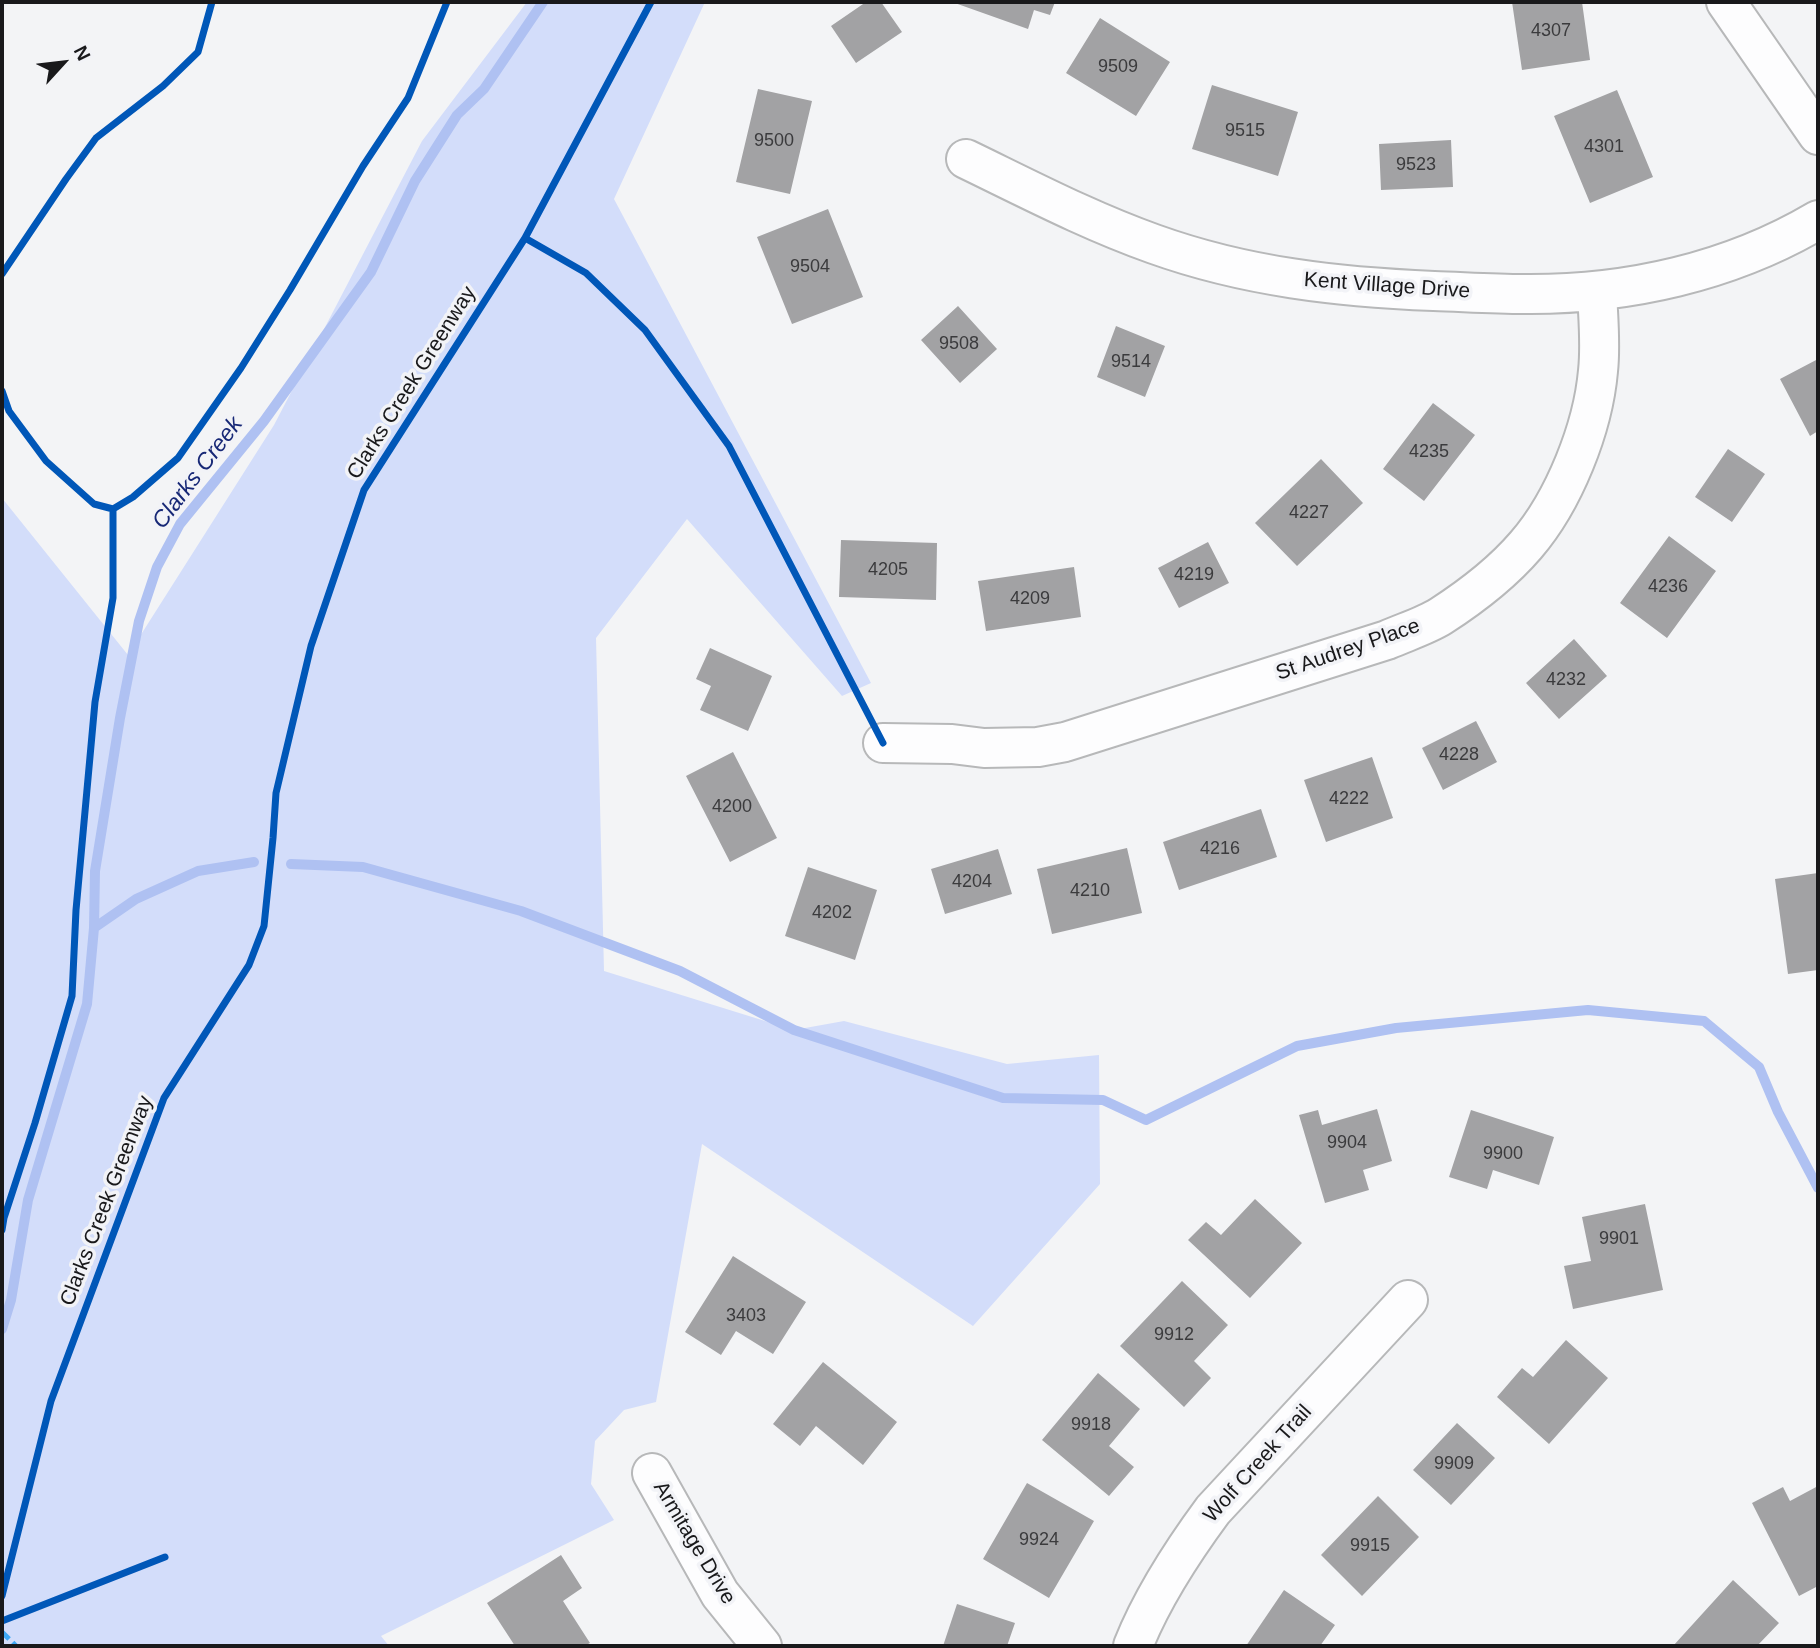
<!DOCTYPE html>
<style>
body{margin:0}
#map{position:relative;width:1820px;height:1648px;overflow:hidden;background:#f3f4f6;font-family:Arial,sans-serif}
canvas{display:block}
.frame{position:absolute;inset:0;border:4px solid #19191b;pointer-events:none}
.north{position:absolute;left:28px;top:28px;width:70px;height:70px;-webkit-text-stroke:5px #f2f3f7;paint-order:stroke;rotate:63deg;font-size:19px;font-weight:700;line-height:28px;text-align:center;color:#19191b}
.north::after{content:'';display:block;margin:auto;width:24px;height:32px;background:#19191b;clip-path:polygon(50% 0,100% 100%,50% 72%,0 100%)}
</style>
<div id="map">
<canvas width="1820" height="1648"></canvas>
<div class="frame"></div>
<div class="north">N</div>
</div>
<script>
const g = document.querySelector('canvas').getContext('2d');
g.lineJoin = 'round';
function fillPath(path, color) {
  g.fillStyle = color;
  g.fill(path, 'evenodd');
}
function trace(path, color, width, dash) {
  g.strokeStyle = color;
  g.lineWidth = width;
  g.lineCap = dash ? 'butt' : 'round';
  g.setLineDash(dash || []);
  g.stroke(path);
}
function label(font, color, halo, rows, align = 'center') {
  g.font = font + ' Arial,sans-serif';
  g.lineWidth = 7;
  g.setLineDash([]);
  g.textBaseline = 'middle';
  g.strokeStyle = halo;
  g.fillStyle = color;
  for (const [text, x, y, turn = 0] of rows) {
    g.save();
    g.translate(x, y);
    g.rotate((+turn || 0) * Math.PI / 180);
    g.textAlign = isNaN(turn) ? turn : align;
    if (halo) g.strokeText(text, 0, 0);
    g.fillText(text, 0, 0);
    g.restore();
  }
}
fillPath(new Path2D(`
 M 527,2 L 705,2 L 614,199 L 871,683 L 842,696 L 687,519 L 596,638 L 604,971 L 794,1030 L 844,1021 L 1007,1064 L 1099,1055 L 1100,1184 L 973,1326 L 702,1144 L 656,1402 L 624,1410 L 595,1441 L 591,1484 L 614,1520 L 381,1636 L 389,1646 L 2,1646 L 2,498 L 128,655 L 274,425 L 422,141 Z`), '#d3ddfa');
trace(new Path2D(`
 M 291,864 L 363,867 L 521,911 L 680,971 L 794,1030 L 1003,1098 L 1103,1100 L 1146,1120 L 1297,1046 L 1396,1028 L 1588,1010 L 1704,1021 L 1759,1067 L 1778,1112 L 1818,1188
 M 94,928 L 136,899 L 198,871 L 254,862
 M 2,1329 L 11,1300 L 28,1200 L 87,1004 L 94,928 L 95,871 L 120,718 L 139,621 L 157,567 L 180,524 L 264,421 L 371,272 L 415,181 L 457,115 L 484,89 L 543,2`), '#afc1f2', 10);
fillPath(new Path2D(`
 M 866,2 L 881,2 L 902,32 L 856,63 L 831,26 Z
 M 952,2 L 1055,2 L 1050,15 L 1034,10 L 1028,29 Z
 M 1512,2 L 1582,2 L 1590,60 L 1522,70 Z
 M 1100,18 L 1170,62 L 1136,116 L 1066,73 Z
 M 1212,85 L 1298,112 L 1278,176 L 1192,149 Z
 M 758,89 L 812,101 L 790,194 L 736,182 Z
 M 1617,90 L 1653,177 L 1590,203 L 1554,116 Z
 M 1451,140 L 1453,187 L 1381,190 L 1379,144 Z
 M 828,209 L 863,297 L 792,324 L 757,237 Z
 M 958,306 L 997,349 L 960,383 L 921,340 Z
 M 1116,326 L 1165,346 L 1145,397 L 1097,377 Z
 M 1818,359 L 1818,431 L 1810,436 L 1780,379 Z
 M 1433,403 L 1475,435 L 1424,501 L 1383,469 Z
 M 1728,449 L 1765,474 L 1732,522 L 1695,497 Z
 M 1321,459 L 1363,503 L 1297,566 L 1255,523 Z
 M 1669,536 L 1716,571 L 1667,638 L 1620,603 Z
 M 841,540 L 937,543 L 936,600 L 839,597 Z
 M 1208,542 L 1229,583 L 1179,608 L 1158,568 Z
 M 1074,567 L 1081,617 L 986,631 L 978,581 Z
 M 1574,639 L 1607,676 L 1559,719 L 1526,683 Z
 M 710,648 L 772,676 L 748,731 L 700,710 L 711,686 L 696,679 Z
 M 1476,721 L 1497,762 L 1443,790 L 1422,748 Z
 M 733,752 L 777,838 L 730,862 L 686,776 Z
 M 1372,757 L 1393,818 L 1326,842 L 1304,780 Z
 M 1261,809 L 1277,857 L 1179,890 L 1163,842 Z
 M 1127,848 L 1142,913 L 1052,934 L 1037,869 Z
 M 998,849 L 1012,894 L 945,914 L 931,869 Z
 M 808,867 L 877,890 L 855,960 L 785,936 Z
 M 1818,873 L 1818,970 L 1788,974 L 1775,879 Z
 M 1377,1109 L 1392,1161 L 1363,1170 L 1369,1190 L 1325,1203 L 1299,1115 L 1318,1110 L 1322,1125 Z
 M 1471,1110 L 1554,1137 L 1539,1185 L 1493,1170 L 1487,1189 L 1449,1177 Z
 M 1255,1199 L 1302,1243 L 1250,1298 L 1188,1240 L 1206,1222 L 1221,1235 Z
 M 1645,1204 L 1663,1290 L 1573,1309 L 1564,1266 L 1591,1261 L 1582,1217 Z
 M 733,1256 L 806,1302 L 773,1354 L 736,1331 L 721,1355 L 685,1332 Z
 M 1182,1281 L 1228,1325 L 1194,1361 L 1211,1378 L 1184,1407 L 1120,1346 Z
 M 1566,1340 L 1608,1378 L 1549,1444 L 1497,1397 L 1522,1368 L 1533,1377 Z
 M 823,1362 L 897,1422 L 863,1465 L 816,1426 L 800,1446 L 773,1424 Z
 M 1098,1373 L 1140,1409 L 1109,1446 L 1134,1467 L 1109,1496 L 1042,1440 Z
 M 1457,1423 L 1495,1458 L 1451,1505 L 1413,1470 Z
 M 1027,1483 L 1094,1521 L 1049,1598 L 983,1559 Z
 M 1818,1486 L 1818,1586 L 1799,1596 L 1752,1503 L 1783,1487 L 1790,1501 Z
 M 1378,1496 L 1419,1537 L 1362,1596 L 1321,1555 Z
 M 561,1555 L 582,1588 L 563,1601 L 590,1643 L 584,1646 L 515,1646 L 487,1603 Z
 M 1733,1580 L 1779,1623 L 1757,1646 L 1673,1646 Z
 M 1284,1590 L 1335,1625 L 1320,1646 L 1246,1646 Z
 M 957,1604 L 1015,1623 L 1007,1646 L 943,1646 Z`), '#a2a2a4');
const minor = new Path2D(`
 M 1726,2 L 1818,135
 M 966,159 C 1028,189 1089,221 1154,244 C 1246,277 1338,287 1434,291 C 1464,292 1494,294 1524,294 C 1627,295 1730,272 1818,220
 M 883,743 L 952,744 L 984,748 L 1038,747 L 1065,742 L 1387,640 C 1405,632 1425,626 1441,616 C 1472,596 1502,573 1526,545 C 1564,501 1593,428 1598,371 C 1601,344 1598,317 1597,291
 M 652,1473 L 720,1594 L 762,1646
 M 1133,1646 C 1152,1598 1182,1552 1213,1510 L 1408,1300`);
trace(minor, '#b7b8b9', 42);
trace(minor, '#fdfdfe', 38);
trace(new Path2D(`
 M 2,1632 L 16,1646`), '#3fa9f5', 5, [10, 5]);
trace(new Path2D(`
 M 525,238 L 586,273 L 645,330 L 729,446 L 883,743
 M 2,274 L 66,179 L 96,138 L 163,86 L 198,52 L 212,2
 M 2,391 L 9,411 L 46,461 L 94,504 L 113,509 L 133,497 L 178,458 L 241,368 L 290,290 L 363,166 L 408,98 L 447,2
 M 2,1230 L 4,1218 L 35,1123 L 72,996 L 76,910 L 95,702 L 113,598 L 113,509
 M 2,1596 L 51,1401 L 164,1098 L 249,965 L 264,926 L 273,838 L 276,793 L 311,646 L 364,490 L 525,238 L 651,2
 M 2,1621 L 165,1557`), '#0057b8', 7);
label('18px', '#3b3b3d', null, [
 ["4307",1551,31],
 ["9509",1118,67],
 ["9515",1245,131],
 ["9500",774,141],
 ["4301",1604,147],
 ["9523",1416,165],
 ["9504",810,267],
 ["9508",959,344],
 ["9514",1131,362],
 ["4235",1429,452],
 ["4227",1309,513],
 ["4205",888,570],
 ["4219",1194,575],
 ["4236",1668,587],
 ["4209",1030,599],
 ["4232",1566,680],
 ["4228",1459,755],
 ["4222",1349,799],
 ["4200",732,807],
 ["4216",1220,849],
 ["4204",972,882],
 ["4210",1090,891],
 ["4202",832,913],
 ["9904",1347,1143],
 ["9900",1503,1154],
 ["9901",1619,1239],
 ["3403",746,1316],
 ["9912",1174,1335],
 ["9918",1091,1425],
 ["9909",1454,1464],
 ["9924",1039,1540],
 ["9915",1370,1546]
]);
label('21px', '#19191b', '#f2f3f7', [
 ["Kent Village Drive",1387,286,4],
 ["Clarks Creek Greenway",412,383,-58],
 ["St Audrey Place",1348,650,-19],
 ["Clarks Creek Greenway",107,1201,-69],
 ["Wolf Creek Trail",1258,1464,-48],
 ["Armitage Drive",694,1543,59]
]);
label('italic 23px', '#172876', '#f2f3f7', [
 ["Clarks Creek",198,473,-53]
]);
</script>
